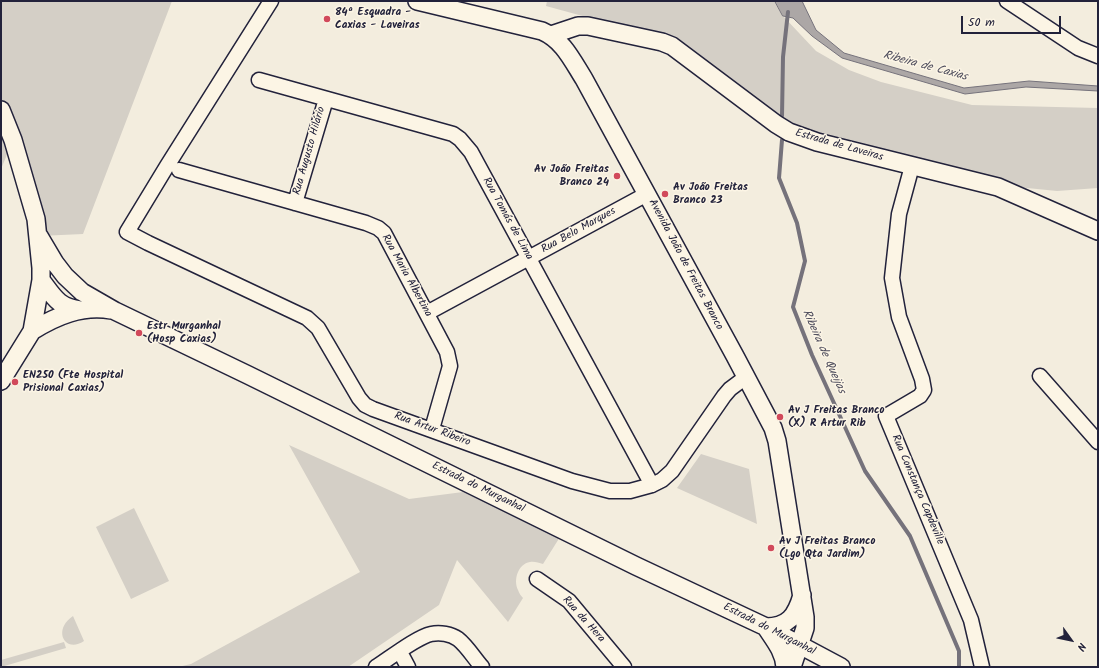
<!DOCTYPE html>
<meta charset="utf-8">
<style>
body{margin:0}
#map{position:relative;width:1099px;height:668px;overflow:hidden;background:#f3edde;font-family:Kalam,sans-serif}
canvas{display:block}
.frame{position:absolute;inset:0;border:2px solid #22223b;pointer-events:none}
.north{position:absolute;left:1051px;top:620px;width:40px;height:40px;-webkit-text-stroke:3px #fcf5e5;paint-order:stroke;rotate:123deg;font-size:11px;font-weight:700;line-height:16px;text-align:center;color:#22223b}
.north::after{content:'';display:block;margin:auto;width:14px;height:18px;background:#22223b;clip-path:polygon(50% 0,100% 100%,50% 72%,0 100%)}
.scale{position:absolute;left:961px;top:16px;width:100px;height:18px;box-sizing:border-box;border:2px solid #22223b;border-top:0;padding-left:5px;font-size:12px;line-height:14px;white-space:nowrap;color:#22223b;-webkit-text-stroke:3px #fcf5e5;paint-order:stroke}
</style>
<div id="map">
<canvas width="1099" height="668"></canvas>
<div class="frame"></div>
<div class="north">N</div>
<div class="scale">50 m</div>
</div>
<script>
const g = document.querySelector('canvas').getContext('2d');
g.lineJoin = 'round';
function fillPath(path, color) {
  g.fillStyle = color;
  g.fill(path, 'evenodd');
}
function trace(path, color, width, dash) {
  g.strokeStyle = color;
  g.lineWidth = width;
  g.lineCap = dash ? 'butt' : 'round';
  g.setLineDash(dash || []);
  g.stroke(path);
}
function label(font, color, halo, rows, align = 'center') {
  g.font = font + ' Kalam,sans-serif';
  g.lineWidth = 3;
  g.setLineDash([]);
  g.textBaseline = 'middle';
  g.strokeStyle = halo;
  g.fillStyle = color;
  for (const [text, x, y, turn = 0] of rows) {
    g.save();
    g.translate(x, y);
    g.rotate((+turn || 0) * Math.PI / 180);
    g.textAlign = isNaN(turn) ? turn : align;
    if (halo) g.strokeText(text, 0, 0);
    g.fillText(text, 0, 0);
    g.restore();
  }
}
fillPath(new Path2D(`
 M 1,1 L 172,1 L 83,234 L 39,236 L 13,140 L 1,169 Z
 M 547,1 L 775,1 L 783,16 L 816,51 L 849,70 L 881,82 L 972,105 L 1098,108 L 1098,188 L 1057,191 L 1017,187 L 792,128 L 678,42 L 546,6 Z
 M 289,445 L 409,499 L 463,492 L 560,537 L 543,564 C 539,563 534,561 530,562 C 518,564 513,580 518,590 C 519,593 521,596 523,598 L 508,622 L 457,560 L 439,605 L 348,667 L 178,667 L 191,664 L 360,572 Z
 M 701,454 L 749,469 L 757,524 L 677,488 Z
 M 134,508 L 169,581 L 131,599 L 96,527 Z
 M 73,616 L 84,641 C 65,654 52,630 73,616 Z
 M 64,642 L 66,648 L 1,667 L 1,660 Z`), '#d4cfc6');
const water = new Path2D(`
 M 775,1 L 802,1 L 816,30 L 844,53 L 964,88 L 1029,81 L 1098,86 L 1098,91 L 1026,87 L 965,94 L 842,58 L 812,36 L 793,18 L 783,16 Z`);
fillPath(water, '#aca7a6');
trace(water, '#75727b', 1);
trace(new Path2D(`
 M 782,116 L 783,57 L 788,12
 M 782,140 L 779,178 L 797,223 L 805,261 L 793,307 L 812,355 L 865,471 L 910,536 L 959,651 L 959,667`), '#75727b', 4);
const minor = new Path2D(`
 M 271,1 L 167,166 L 127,232 L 148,243 L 307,318 L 318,328 L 359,398 L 365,405 L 373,409 L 572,481 L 610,491 L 630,491 L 652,485 L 662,480 L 672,471 L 724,396 L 730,389 L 746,377
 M 1007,1 L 1078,48 L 1098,56
 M 259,80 L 453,134 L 460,139 L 471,152 L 652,485
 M 912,166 L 899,214 L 892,278 L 899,317 L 922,379 L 924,390 L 920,396 L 886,416 L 971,620 L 982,667
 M 179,170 L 366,223 L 378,228 L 384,233 L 447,352 L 450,366 L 432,429
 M 295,203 L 326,99
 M 427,313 L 647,194
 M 1040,376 L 1098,442
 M 537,579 L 569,601 L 624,667
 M 400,652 L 408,667
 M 376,667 C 390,658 417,637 431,634 C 440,632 451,634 458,639 C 467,646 474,658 482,667`);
const tertiary = new Path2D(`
 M 417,1 L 542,31 C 563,40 572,60 584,79 L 735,356 L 773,428 L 777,441 L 805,617 L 805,628 L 792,667
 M 551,35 L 578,26 L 588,26 L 662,42 L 672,46 L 776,124 L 789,132 L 817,142 L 998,187 L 1098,231
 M 1,110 L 13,140 L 36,219 L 41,268 L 41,280 L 32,331 L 1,381
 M 39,236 L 55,263 L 65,276 L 82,292 L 115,311 L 248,375 L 636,566 L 766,627 L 841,667
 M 41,280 C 54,297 58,307 80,310
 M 32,331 C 56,316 82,305 111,310
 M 766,627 C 788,627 796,616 802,595
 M 767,629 C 775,641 784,652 785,667`);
trace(minor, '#22223b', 17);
trace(tertiary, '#22223b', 20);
trace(minor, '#fcf5e5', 14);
trace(tertiary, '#fcf5e5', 17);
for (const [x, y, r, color] of [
 [327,19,4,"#d1495b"],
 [617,176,4,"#d1495b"],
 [665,194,4,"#d1495b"],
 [139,333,4,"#d1495b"],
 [15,382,4,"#d1495b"],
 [780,417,4,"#d1495b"],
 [771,548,4,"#d1495b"]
]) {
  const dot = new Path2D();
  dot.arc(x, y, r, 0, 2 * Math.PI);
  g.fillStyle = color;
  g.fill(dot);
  trace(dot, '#fcf5e5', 1.5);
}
label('bold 11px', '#22223b', '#fcf5e5', [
 ["84ª Esquadra -",335,13],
 ["Caxias - Laveiras",335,26],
 ["Av João Freitas",609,170,"right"],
 ["Branco 24",609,183,"right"],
 ["Av João Freitas",673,188],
 ["Branco 23",673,201],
 ["Estr Murganhal",147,327],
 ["(Hosp Caxias)",147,340],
 ["EN250 (Fte Hospital",23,376],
 ["Prisional Caxias)",23,389],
 ["Av J Freitas Branco",788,411],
 ["(X) R Artur Rib",788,424],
 ["Av J Freitas Branco",779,542],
 ["(Lgo Qta Jardim)",779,555]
], 'left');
label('11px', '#22223b', '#fcf5e5', [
 ["Estrada de Laveiras",839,146,16],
 ["Rua Augusto Hilário",310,151,-74],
 ["Rua Tomás de Lima",507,219,61],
 ["Rua Belo Marques",579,231,-29],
 ["Avenida João de Freitas Branco",685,265,62],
 ["Rua Maria Albertina",406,276,61],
 ["Rua Artur Ribeiro",432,430,20],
 ["Estrada do Murganhal",478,488,26],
 ["Rua Constança Capdeville",917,490,67],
 ["Rua da Hera",583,620,48],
 ["Estrada do Murganhal",769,630,27]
]);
label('italic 12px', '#525160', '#fcf5e5', [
 ["Ribeira de Caxias",925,67,15],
 ["Ribeira de Queijas",823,352,66]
]);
</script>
